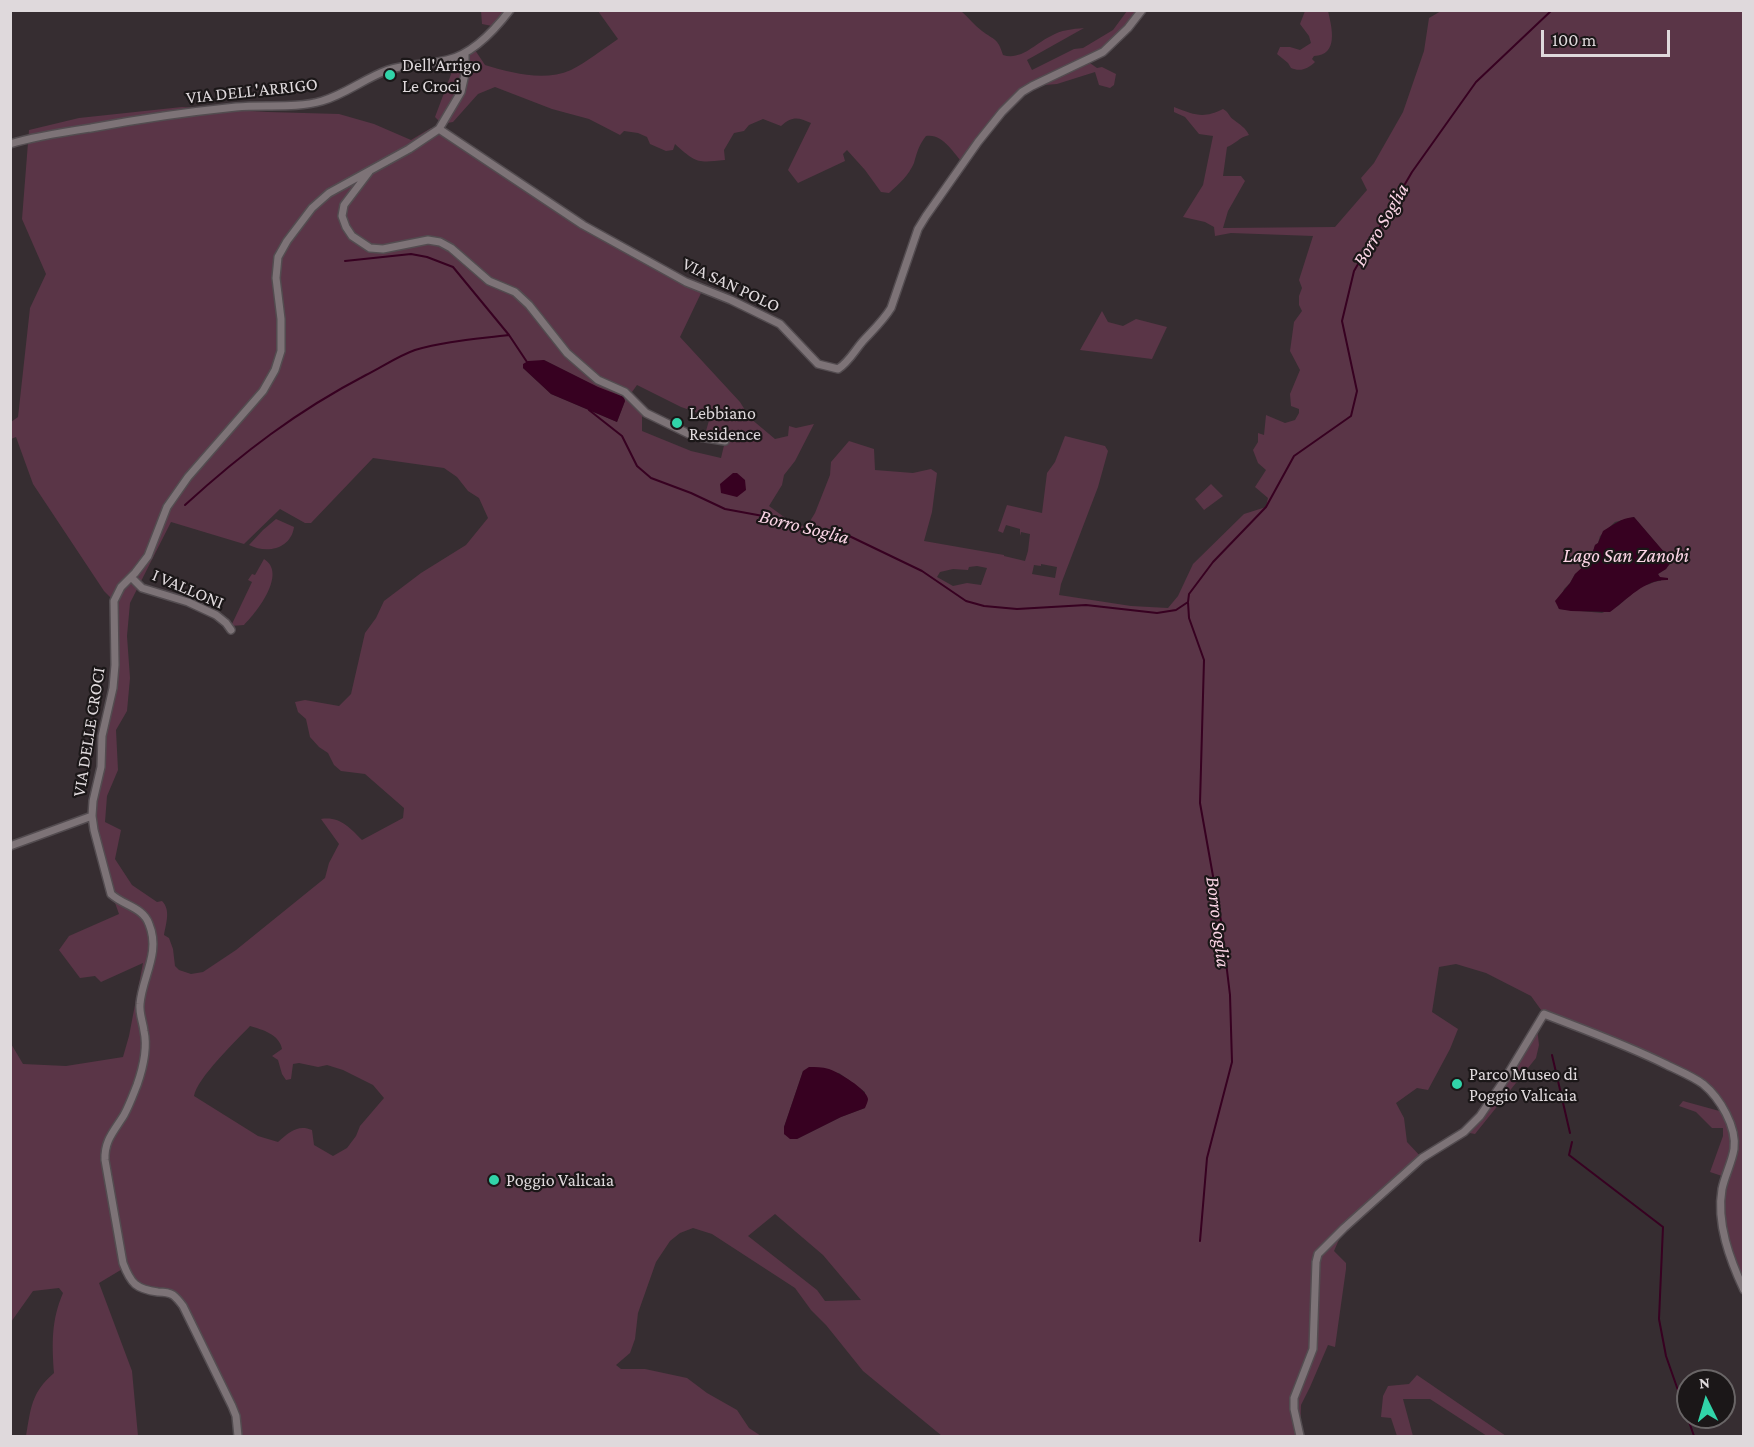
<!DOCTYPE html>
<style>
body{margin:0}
#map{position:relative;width:1754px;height:1447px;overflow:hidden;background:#362d31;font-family:"Crimson Pro",serif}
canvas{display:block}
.frame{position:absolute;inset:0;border:12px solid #dfd9dc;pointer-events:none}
.north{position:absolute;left:1676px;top:1369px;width:60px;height:60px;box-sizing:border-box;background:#1b1718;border:2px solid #696566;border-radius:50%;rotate:355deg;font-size:16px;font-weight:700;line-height:24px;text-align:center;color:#dfd9dc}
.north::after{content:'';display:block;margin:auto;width:21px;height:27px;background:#31d4a9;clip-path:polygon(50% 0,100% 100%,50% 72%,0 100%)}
.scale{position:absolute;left:1541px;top:30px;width:129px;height:27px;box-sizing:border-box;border:3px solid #dfd9dc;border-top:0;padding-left:8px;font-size:18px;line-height:21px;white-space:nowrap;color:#dfd9dc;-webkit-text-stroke:4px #1b1718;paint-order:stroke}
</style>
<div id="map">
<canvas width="1754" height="1447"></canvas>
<div class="frame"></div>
<div class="north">N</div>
<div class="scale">100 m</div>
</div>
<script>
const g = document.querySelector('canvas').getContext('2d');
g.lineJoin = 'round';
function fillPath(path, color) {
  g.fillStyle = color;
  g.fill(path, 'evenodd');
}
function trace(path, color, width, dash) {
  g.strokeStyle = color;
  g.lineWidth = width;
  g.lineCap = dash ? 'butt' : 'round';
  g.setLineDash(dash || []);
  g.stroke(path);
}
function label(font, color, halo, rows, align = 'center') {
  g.font = font + ' "Crimson Pro",serif';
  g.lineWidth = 4.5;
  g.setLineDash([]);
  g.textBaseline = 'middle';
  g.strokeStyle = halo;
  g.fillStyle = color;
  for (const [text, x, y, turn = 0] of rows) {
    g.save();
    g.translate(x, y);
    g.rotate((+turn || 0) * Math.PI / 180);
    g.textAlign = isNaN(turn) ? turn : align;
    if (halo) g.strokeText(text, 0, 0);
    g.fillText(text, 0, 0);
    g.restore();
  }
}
fillPath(new Path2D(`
 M 481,11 L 509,11 L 492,26 L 482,24 Z
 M 598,11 L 961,11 C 968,17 974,25 982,31 C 994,40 998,38 1003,55 C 1021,61 1036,43 1051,36 C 1061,30 1072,29 1084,28 L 1027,60 L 1032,70 L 1074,49 L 1083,48 L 1113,30 L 1127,11 L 1142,11 L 1132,23 L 1087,61 L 1097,68 L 1102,67 L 1116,74 L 1114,85 L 1110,88 L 1099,85 L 1095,72 L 1057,84 L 1032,86 L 1022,92 L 964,164 C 953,153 943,133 926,136 C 919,145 917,152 914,163 C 909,175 899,184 889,193 L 881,192 L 865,170 L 847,150 L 843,154 L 845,161 L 798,183 L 788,170 L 811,123 C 798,117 792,116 781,126 L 763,119 L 749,125 L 744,131 L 734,133 L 724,150 L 725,160 C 697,163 696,163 675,144 L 673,150 L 666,151 L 650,144 L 647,137 L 638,133 L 624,131 L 620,135 L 589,119 L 552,109 L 495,87 L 478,94 L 453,122 L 442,124 L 435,117 L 453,69 L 473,47 L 485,65 C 512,73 544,82 571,70 C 587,62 603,49 618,39 Z
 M 1305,11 L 1328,11 C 1332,28 1339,55 1314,56 L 1312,59 L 1315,62 C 1308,69 1300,72 1291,68 L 1288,63 L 1277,54 L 1280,47 L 1290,47 L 1300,50 L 1311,43 L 1309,36 L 1300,24 Z
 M 1441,11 L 1743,11 L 1743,1290 L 1729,1256 L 1720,1205 L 1725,1177 L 1710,1172 L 1723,1136 L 1723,1128 L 1712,1128 L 1696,1112 L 1679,1106 L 1683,1101 L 1723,1112 L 1719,1102 L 1692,1077 L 1544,1014 L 1531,996 L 1486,973 L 1456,964 L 1439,967 L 1432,1012 L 1458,1029 L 1450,1049 L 1428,1090 L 1417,1088 L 1396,1103 L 1404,1118 L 1407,1142 L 1422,1158 L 1344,1228 L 1334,1251 L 1346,1263 L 1346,1269 L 1335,1347 L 1328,1345 L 1310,1387 L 1301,1405 L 1300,1436 L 942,1436 L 863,1371 L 826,1325 L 811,1310 L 795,1288 L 712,1234 L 693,1228 L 680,1233 L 670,1241 L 656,1262 L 638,1313 L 635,1339 L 630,1353 L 616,1365 L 621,1369 L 645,1369 L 687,1378 L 707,1393 L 737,1410 L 749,1428 L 761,1436 L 238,1436 L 236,1416 L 174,1296 L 135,1286 L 124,1268 L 99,1283 L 132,1371 L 138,1436 L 26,1436 C 31,1408 31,1393 54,1373 C 52,1344 51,1321 63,1293 L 59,1288 L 33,1291 L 11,1322 L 10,1042 L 23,1064 L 66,1066 L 123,1057 L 129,1036 L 143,963 L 101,982 L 95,976 L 80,978 L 59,950 L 69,936 L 119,914 L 108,883 L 93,815 L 102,747 L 114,688 L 114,601 L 104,591 L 33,484 L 16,437 L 11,439 L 11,422 L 18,417 L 30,308 L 46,274 L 22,219 L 29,130 L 79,118 L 182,107 L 268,112 L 339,114 L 374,124 L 411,140 L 431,128 L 439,129 L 583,225 L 703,289 L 680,337 L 740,402 L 750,418 L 775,439 L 788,436 L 789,426 L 796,428 L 814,424 L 795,461 L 784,475 L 782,485 L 769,506 L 795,525 L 807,526 L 815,513 L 830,475 L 831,462 L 849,441 L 874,449 L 875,470 L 913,473 L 931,469 L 937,473 L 932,512 L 924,541 L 1004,555 L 1004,556 L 1025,561 L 1028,551 L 1030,534 L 1021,532 L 1020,536 L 1020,529 L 1006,525 L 1003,533 L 998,531 L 1007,505 L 1042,513 L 1047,473 L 1055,462 L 1065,436 L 1105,446 L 1108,451 L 1098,487 L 1061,584 L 1059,595 L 1131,606 L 1168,608 L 1178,596 L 1193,564 L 1244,514 L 1266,507 L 1268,498 L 1255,487 L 1266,470 L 1258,463 L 1253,450 L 1258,442 L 1258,433 L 1264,435 L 1266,415 L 1285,423 L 1295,420 L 1299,413 L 1299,409 L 1291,406 L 1290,394 L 1300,370 L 1290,351 L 1294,322 L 1302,311 L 1299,305 L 1299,296 L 1302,288 L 1299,280 L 1313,236 L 1231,233 L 1215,236 L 1214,227 L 1205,222 L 1183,217 L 1203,185 L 1213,136 L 1199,134 L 1185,117 L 1174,112 L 1174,107 C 1195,115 1203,119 1223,109 C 1229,112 1229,117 1234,120 C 1240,125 1245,127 1249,135 C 1238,138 1237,143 1227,147 L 1223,176 L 1241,176 L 1245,181 L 1228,211 L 1223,228 L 1335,227 L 1367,190 L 1361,178 L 1374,163 L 1403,112 L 1424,51 L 1429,18 ZM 544,360 L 625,401 L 617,422 L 551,394 L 523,368 ZM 637,385 L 681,407 L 710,417 L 706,431 L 726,437 L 721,458 L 691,451 L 642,431 L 642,416 L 648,419 L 627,399 ZM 373,458 L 444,468 L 457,477 L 468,491 L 479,498 L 488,518 L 466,545 L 421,573 L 384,601 L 376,618 L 365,633 L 351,694 L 339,706 L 305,700 L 295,702 L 298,712 L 306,719 L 310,737 L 319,747 L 328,753 L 334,765 L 341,771 L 365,774 L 404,808 L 403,818 L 362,840 C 350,828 340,816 321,819 L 339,844 L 329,863 L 325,878 L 236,950 L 203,972 L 191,974 L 179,970 L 175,966 L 173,949 L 169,938 L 164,935 C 166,923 171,910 162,901 L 157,902 L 132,885 L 115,859 L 121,830 L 105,822 L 107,796 L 118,770 L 116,730 L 127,711 L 130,678 L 127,636 L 130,603 L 171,522 L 244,544 L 280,509 L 305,523 L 311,523 ZM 1634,517 L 1670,559 L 1671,562 L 1666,569 L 1658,574 L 1661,581 C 1654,580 1650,586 1642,585 L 1618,606 L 1602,613 L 1559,609 L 1558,606 L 1564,589 L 1570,583 L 1575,574 L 1583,568 L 1592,557 L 1595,545 L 1598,543 L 1600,536 L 1615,522 ZM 1041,564 L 1057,567 L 1055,578 L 1032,574 L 1034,565 L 1041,566 ZM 977,566 L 987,568 L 981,585 L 967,583 L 953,586 L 937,577 L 940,572 L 953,569 L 968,570 L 969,567 ZM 250,1026 C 263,1030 279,1034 282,1049 L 272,1056 L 278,1060 L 282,1074 L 286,1080 L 291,1079 L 293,1064 L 299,1063 L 318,1067 L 327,1065 L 343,1070 L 373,1085 L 384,1098 L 360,1126 L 356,1136 L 347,1148 L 333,1156 L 314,1145 L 312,1130 C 298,1124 289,1132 278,1142 L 258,1136 L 194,1096 C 197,1078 237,1040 250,1026 ZM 803,1071 L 839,1073 L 865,1092 L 865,1108 L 841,1117 L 797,1139 L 784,1134 L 784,1127 ZM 775,1214 L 823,1255 L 861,1300 L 825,1301 L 817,1290 L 748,1236 Z
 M 1102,311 L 1108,322 L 1123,326 L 1136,319 L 1167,327 L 1152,359 L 1080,350 Z
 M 1211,484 L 1223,496 L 1204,510 L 1195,499 Z
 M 276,519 L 294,527 C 291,549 267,554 249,545 L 263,530 Z
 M 264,559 C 287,573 258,611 244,625 L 231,626 L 252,582 L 248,580 L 252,574 L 255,575 Z
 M 1537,1028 L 1539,1045 L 1536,1058 L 1475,1134 L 1464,1132 L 1480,1115 Z
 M 1417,1375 L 1506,1436 L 1487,1436 L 1430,1399 L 1403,1399 L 1413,1436 L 1397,1436 L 1391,1418 L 1381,1417 L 1383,1396 L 1388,1386 L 1409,1384 Z`), '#5a3547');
fillPath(new Path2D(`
 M 544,360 L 598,387 L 624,397 L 625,401 L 617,422 L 551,394 L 523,368 L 523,364 L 528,361 Z
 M 733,473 L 737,473 L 745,480 L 746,490 L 737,497 L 721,493 L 720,484 Z
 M 1634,517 L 1670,559 L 1671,562 L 1666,569 L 1658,574 L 1660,577 L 1668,578 L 1668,580 C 1645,579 1629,598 1610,612 L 1571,611 L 1559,609 L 1555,601 L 1570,583 L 1575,574 L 1590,560 L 1595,545 L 1598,543 L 1603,531 C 1613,525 1621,518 1634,517 Z
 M 809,1067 C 815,1067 822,1067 829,1069 C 838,1072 867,1089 868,1099 C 868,1101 866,1106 865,1108 L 841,1117 L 797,1139 L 790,1139 L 784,1134 L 784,1127 L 803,1071 Z`), '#370121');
trace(new Path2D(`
 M 345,261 L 411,254 L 427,257 L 453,267 L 509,335 L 527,362
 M 589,410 L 622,436 L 637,466 L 651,478 L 691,493 L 725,509 L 763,516 L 806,531 L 843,533 L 922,571 L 966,601 L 984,606 L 1017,609 L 1086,605 L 1157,613 L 1176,610 L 1188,602
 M 185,505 C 242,453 297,411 366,375 C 382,367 398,356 415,350 C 445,341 478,339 509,335
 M 1552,1055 L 1570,1133
 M 1572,1142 L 1569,1155 L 1663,1227 L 1659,1319 L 1666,1356 L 1694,1436
 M 1200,1241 L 1207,1158 L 1232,1062 L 1230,995 L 1221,921 L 1200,803 L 1204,660 L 1189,618 L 1188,602 L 1189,594 L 1213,562 L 1266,507 L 1294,456 L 1351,416 L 1357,391 L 1342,321 L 1354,271 L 1412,172 L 1476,82 L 1552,10`), '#370121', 2);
const minor = new Path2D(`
 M 439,129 L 583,225 L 686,282 L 731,300 L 780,324 L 818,364 L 838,369 C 849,362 855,350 863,341 C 873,330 883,321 891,308 L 918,229 L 926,216 L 978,142 L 1002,112 L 1022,92 L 1032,86 L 1103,52 L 1128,28 L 1142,10
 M 10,144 C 36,136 64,132 91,128 C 139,119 187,112 236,107 C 264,104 295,109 322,101 C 346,94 365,78 388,70 C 407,64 427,65 447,60 C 473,54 494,31 510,10
 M 369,172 L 344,205 L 342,216 L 346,227 L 352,236 L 370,248 L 383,249 L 428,240 L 440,242 L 451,248 L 489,281 L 515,292 L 529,305 L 567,353 L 598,380 L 625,392 L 646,413 L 693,436 L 725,441
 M 131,577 L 142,588 L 188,602 L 216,615 L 226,623 L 231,630
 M 10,846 L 92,816
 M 238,1436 L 236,1416 L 232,1406 L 183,1306 C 180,1302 177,1298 173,1295 C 168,1292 163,1292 158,1292 C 136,1289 131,1284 123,1263 L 105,1160 C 104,1140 115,1130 124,1115 C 129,1106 133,1095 137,1085 C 143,1068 148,1049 144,1031 C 143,1022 139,1014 140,1004 C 142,977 161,953 149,924 C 143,907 124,906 111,894 L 94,830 L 92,816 L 93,801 L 101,767 L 102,736 L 113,688 L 115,665 L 114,601 L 121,587 L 135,573 L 148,556 L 167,507 L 188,477 L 263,391 L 275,370 L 281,351 L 281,319 L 276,278 L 278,257 L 287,241 L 312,208 L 329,193 L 409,149 L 439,129 L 461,92 L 465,74 L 465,53
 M 1300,1436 L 1294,1409 L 1294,1398 L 1313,1349 L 1316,1262 L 1318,1254 L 1344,1228 L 1422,1158 L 1464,1132 L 1480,1116 L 1503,1082 L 1544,1014 C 1585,1030 1627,1045 1667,1065 C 1679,1071 1692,1076 1703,1084 C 1720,1098 1737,1127 1734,1149 C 1732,1162 1725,1175 1722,1189 C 1716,1223 1730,1260 1744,1290`);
trace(minor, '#534c50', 10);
trace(minor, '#7d7377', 7);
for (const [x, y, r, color] of [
 [390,75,6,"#31d4a9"],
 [677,423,6,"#31d4a9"],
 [1457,1084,6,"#31d4a9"],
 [494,1180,6,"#31d4a9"]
]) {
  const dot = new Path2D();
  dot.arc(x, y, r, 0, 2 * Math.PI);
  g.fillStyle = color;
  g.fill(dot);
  trace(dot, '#1b1718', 2);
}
label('18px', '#dfd9dc', '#1b1718', [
 ["Dell'Arrigo",402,65],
 ["Le Croci",402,86],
 ["Lebbiano",689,413],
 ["Residence",689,434],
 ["Parco Museo di",1469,1074],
 ["Poggio Valicaia",1469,1095],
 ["Poggio Valicaia",506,1180]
], 'left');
label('18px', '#dfd9dc', '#1b1718', [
 ["VIA DELL'ARRIGO",252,91,-6],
 ["VIA SAN POLO",731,285,25],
 ["I VALLONI",188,589,23],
 ["VIA DELLE CROCI",89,732,-81]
]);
label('italic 20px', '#fcd5e6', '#1b1718', [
 ["Borro Soglia",1381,225,-60],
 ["Borro Soglia",804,527,14],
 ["Lago San Zanobi",1626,556],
 ["Borro Soglia",1218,922,83]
]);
</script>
